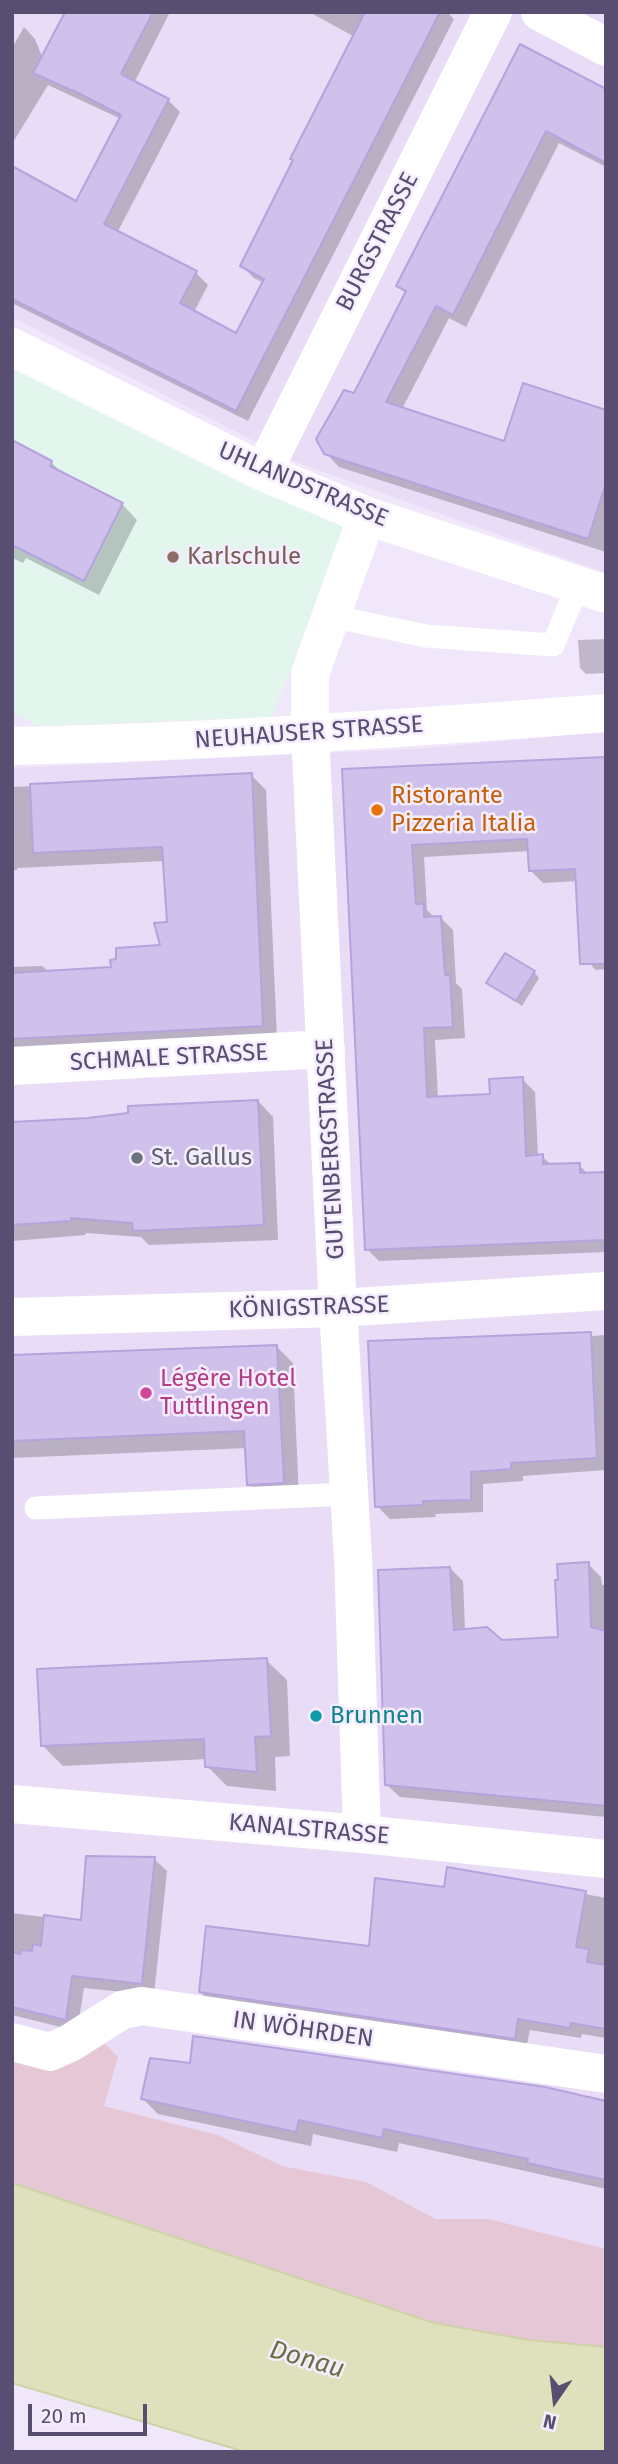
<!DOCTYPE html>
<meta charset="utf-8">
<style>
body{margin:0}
#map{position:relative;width:618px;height:2464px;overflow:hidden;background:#f1e7fa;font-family:"Fira Sans",sans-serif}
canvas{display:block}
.frame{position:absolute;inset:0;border:14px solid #584e71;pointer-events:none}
.north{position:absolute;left:520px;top:2366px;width:70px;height:70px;-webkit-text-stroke:5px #f5edfd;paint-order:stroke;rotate:194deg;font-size:19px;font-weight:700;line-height:28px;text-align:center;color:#584e71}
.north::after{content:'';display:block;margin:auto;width:24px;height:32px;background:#584e71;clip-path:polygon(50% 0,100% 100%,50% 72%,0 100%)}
.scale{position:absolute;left:28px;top:2404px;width:119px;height:32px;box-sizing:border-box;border:4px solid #584e71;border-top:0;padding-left:9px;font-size:21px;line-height:24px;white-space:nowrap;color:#584e71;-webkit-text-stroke:5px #f5edfd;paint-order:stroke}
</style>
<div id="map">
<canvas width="618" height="2464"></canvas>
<div class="frame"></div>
<div class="north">N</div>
<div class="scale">20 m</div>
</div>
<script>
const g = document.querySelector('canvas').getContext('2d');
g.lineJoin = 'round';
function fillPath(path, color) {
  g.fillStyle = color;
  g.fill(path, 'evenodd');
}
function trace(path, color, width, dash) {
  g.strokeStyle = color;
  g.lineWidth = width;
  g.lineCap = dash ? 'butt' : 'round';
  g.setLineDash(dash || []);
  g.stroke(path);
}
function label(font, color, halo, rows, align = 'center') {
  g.font = font + ' "Fira Sans",sans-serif';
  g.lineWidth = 5;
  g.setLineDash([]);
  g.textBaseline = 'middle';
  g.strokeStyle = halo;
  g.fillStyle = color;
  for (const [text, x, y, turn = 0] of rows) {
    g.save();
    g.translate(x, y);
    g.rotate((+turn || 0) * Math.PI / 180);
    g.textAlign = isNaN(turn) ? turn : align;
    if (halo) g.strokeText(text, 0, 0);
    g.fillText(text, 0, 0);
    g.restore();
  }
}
fillPath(new Path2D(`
 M 12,12 L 606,12 L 606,573 L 293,461 L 12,317 Z
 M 606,732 L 606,2249 L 489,2219 L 436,2219 L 366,2182 L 282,2166 L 218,2135 L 104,2106 L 50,2035 L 12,2025 L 12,768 L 413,749 Z`), '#e8dcf6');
fillPath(new Path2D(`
 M 12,369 L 207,463 L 346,523 L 272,717 L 38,726 L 12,712 Z`), '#e3f6ee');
fillPath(new Path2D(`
 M 77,2017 L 118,2057 L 104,2106 L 218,2135 L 282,2166 L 366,2182 L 436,2219 L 489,2219 L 606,2249 L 606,2347 L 529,2340 L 434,2323 L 12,2183 L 12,2025 L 50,2035 Z`), '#e6c7d6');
const water = new Path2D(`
 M 12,2183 L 434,2323 L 529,2340 L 606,2347 L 606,2452 L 246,2452 L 12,2383 Z`);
fillPath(water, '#dfe1bd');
trace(water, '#cfd2a5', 2);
fillPath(new Path2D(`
 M 67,12 L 170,12 L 134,83 L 168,100 L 180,112 L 117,233 L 196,273 L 208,285 L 194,312 L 237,335 L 264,283 L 254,278 L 242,266 L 355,37 L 309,12 L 447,12 L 454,19 L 248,421 L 12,303 L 12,168 L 77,203 L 121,119 L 48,85 L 12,144 L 12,48 L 24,27 L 35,39 L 43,59 Z
 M 520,47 L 606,90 L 606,167 L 559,143 L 466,327 L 449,318 L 402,409 L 505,443 L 606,412 L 606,552 L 339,467 L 326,453 L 406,294 L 398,285 Z
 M 12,442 L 51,462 L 65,476 L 122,504 L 137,520 L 99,595 L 26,558 L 23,563 L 12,558 Z
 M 606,639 L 606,673 L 586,674 L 580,668 L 578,640 Z
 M 606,759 L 606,969 L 596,970 L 583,957 L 578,881 L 543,883 L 530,870 L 530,851 L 424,857 L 427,910 L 435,918 L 441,918 L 453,930 L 456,983 L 462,989 L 465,1038 L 435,1040 L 438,1098 L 491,1095 L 522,1079 L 535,1092 L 538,1157 L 542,1156 L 552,1166 L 579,1165 L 589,1175 L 606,1174 L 606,1252 L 379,1261 L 367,1249 L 344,771 Z
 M 251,775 L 266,790 L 277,1039 L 12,1054 L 12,967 L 42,966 L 50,973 L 113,969 L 163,947 L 168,924 L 165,861 L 17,868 L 17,870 L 12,870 L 12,787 Z
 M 534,972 L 539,978 L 522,1006 L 489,983 Z
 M 258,1101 L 273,1117 L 278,1240 L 149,1245 L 141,1237 L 86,1233 L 85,1235 L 12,1241 L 12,1123 L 88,1120 Z
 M 590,1334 L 592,1336 L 606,1335 L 606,1470 L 523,1476 L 523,1481 L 483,1484 L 483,1512 L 435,1514 L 436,1517 L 390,1519 L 377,1506 Z
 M 276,1346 L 293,1363 L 299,1499 L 266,1500 L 249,1484 L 247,1448 L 12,1458 L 12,1357 Z
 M 588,1564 L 601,1577 L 602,1585 L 606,1585 L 606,1817 L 400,1797 L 387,1785 L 450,1568 L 463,1581 L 465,1630 L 502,1642 L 560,1638 Z
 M 266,1660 L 287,1680 L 290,1756 L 275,1757 L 276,1791 L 227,1786 L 207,1766 L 207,1759 L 63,1766 L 43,1746 Z
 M 154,1859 L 167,1871 L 154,1995 L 84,1988 L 77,2031 L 12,2015 L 12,1913 L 82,1922 Z
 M 449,1869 L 606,1898 L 606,2038 L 582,2034 L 581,2038 L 530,2030 L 526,2049 L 212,2003 L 200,1992 L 371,1948 L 446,1889 Z
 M 143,2099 L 606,2102 L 606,2189 L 399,2143 L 397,2152 L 313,2134 L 311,2146 L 158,2114 Z`), '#0003');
const building = new Path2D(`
 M 65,12 L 153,12 L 121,74 L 169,99 L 104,224 L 197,271 L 180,303 L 236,333 L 264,279 L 240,266 L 293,160 L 290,159 L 365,12 L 440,12 L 236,411 L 12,299 L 12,166 L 76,201 L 121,115 L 78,93 L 33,73 Z
 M 520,44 L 606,89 L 606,163 L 546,131 L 453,315 L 436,306 L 386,402 L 504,441 L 523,383 L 606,410 L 606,483 L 588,539 L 324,454 L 316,439 L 344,390 L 354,393 L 406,291 L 396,286 Z
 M 12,440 L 52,461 L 50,466 L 123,503 L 84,581 L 12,545 Z
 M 606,757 L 606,964 L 580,964 L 575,869 L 529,871 L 527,839 L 412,845 L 416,904 L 424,904 L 424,917 L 441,916 L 445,975 L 450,975 L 453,1027 L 424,1028 L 427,1097 L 490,1094 L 489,1079 L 523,1077 L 526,1156 L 543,1154 L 543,1164 L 580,1163 L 580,1173 L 606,1172 L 606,1240 L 365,1250 L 342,769 Z
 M 252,773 L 263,1026 L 12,1039 L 12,973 L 111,967 L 110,960 L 116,959 L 116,948 L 160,945 L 154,923 L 167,922 L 162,847 L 33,853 L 30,784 Z
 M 505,953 L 535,971 L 516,1001 L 486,983 Z
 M 258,1100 L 264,1225 L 133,1231 L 132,1223 L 71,1218 L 71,1221 L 12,1225 L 12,1122 L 88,1118 L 128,1113 L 128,1106 Z
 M 591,1332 L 597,1458 L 511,1463 L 511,1469 L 471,1472 L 471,1500 L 423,1501 L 423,1505 L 375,1507 L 368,1341 Z
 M 277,1345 L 284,1483 L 247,1485 L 244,1431 L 12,1441 L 12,1355 Z
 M 589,1562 L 591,1627 L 606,1631 L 606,1806 L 385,1785 L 378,1570 L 450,1567 L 454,1630 L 487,1627 L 502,1640 L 558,1637 L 555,1580 L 558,1580 L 557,1564 Z
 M 267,1658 L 271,1736 L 255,1737 L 257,1772 L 205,1767 L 204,1739 L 41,1746 L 37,1669 Z
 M 86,1856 L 155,1857 L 142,1984 L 72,1976 L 66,2020 L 12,2007 L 12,1952 L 20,1954 L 21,1950 L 32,1951 L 33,1944 L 41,1946 L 44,1915 L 81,1920 Z
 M 447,1867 L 586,1891 L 576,1947 L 589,1949 L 587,1962 L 606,1965 L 606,2029 L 571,2023 L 570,2028 L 518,2019 L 515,2039 L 199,1992 L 206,1926 L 369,1946 L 375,1878 L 444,1887 Z
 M 193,2036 L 545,2087 L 606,2101 L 606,2180 L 527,2163 L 528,2159 L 384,2129 L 382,2138 L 299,2120 L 296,2132 L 141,2099 L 150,2058 L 190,2063 Z`);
fillPath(building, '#cfc1ec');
trace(building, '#b5a3dd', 2);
trace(new Path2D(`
 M 330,616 L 426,636 L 553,645 L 578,585
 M 36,1508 L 349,1494`), '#fff', 23);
trace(new Path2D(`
 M 540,12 L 606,47
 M 12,347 L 263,472 L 367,516 L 606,594
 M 263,472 L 493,12
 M 12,1066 L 326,1049
 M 12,1804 L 362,1834 L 606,1859
 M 362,1834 L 353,1558 L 338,1308 L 310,734 L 310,674 L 367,516
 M 12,2042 L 50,2052 L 70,2043 L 122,2010 L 142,2006 L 606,2074`), '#fff', 38);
trace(new Path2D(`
 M 12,746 C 210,742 408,728 606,713
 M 12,1317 L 338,1308 L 606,1291`), '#fff', 38);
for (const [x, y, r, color] of [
 [173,557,7,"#8d6e63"],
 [377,810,7,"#e8710a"],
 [137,1158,7,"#6b7280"],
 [146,1393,7,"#d1479c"],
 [316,1716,7,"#0f9aa8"]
]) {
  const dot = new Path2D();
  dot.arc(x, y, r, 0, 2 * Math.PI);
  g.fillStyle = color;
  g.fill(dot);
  trace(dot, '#f5edfd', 2.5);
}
label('24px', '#584e71', '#f5edfd', [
 ["BURGSTRASSE",378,242,-63],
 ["UHLANDSTRASSE",303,485,23],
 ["NEUHAUSER STRASSE",309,733,-4],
 ["SCHMALE STRASSE",169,1058,-3],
 ["GUTENBERGSTRASSE",331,1149,-93],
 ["KÖNIGSTRASSE",309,1308,-2],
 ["KANALSTRASSE",309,1830,5],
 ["IN WÖHRDEN",303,2030,8]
]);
label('24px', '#785e54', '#f5edfd', [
 ["Karlschule",187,557]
], 'left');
label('24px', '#c56008', '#f5edfd', [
 ["Ristorante",391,796],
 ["Pizzeria Italia",391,824]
], 'left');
label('24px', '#5b616d', '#f5edfd', [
 ["St. Gallus",151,1158]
], 'left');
label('24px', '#b23c85', '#f5edfd', [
 ["Légère Hotel",160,1379],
 ["Tuttlingen",160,1407]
], 'left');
label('24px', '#0d838f', '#f5edfd', [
 ["Brunnen",330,1716]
], 'left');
label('italic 26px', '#6a6d40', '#f5edfd', [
 ["Donau",307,2360,16]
]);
</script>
